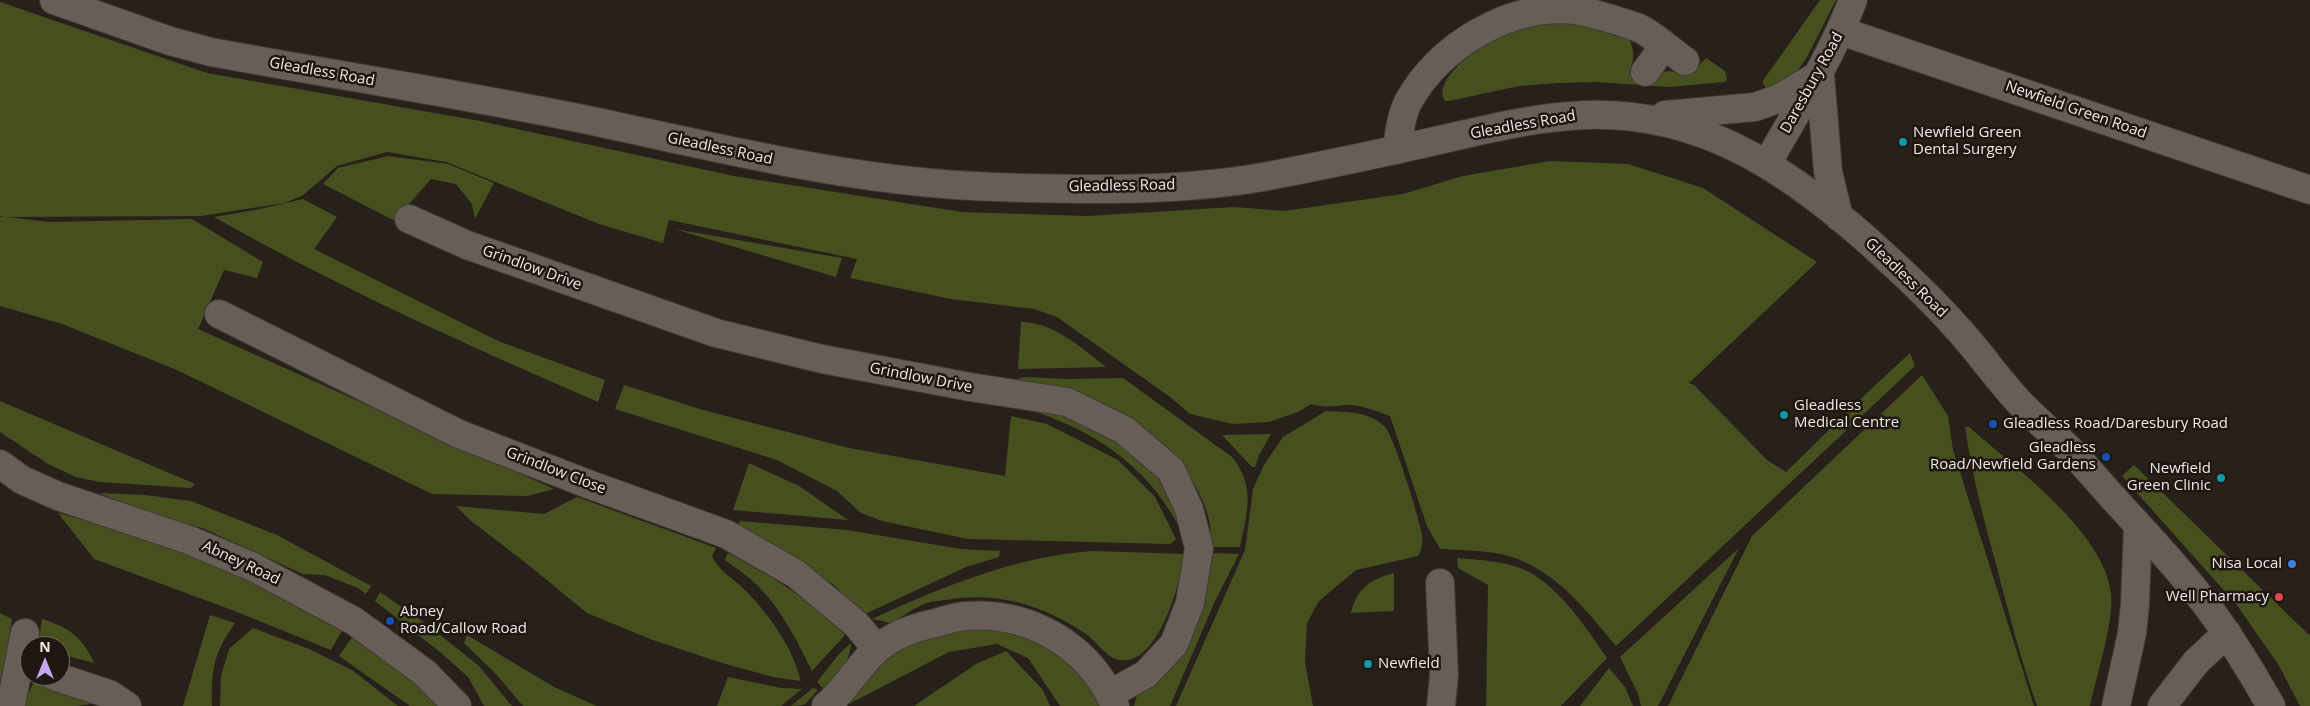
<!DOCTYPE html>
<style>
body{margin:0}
#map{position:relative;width:2310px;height:706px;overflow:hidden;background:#28201b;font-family:"Open Sans",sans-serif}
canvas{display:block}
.north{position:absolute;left:20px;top:636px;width:50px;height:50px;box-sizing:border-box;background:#1e1712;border:1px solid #716b66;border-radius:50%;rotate:0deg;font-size:14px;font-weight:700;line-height:20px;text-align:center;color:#eee8e5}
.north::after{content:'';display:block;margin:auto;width:18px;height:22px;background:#c7a6ef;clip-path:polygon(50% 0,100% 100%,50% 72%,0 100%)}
</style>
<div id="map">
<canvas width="2310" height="706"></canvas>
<div class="north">N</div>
</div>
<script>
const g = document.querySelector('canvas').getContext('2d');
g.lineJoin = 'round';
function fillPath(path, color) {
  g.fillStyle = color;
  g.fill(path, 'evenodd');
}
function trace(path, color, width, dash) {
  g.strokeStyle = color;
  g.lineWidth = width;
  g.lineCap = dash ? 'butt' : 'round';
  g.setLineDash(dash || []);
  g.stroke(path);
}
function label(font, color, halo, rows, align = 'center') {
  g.font = font + ' "Open Sans",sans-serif';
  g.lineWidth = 5;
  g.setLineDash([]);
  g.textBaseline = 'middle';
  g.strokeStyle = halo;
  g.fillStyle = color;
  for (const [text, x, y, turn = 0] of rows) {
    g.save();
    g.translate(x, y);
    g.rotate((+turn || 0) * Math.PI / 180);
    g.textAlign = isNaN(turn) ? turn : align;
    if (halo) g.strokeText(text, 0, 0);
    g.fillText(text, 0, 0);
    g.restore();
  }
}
fillPath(new Path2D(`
 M 1820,0 L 1836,0 L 1806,59 L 1796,73 L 1768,90 L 1762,82 Z
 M 0,2 L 207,73 L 480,121 L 734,176 L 962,212 L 1087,216 L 1234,207 L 1284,211 L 1403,194 L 1463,176 L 1550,161 L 1628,164 L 1703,188 L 1817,262 L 1689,383 L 1694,385 L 1767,460 L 1786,472 L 1869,391 L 1910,353 L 1915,366 L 1616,646 C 1585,609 1552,565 1501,554 C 1481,550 1460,550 1440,549 L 1427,526 L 1390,416 C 1376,411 1362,405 1347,405 C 1333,406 1324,408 1311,404 L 1298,412 L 1269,422 L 1233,424 L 1190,414 L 1170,397 L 1057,317 L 1034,309 L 951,299 L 850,278 L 857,259 L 669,220 L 663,243 L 599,224 L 446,162 L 387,152 L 337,166 L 302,196 L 284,203 L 201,216 L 7,217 L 49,222 L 192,219 L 263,262 L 257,278 L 224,270 L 198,329 L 554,489 L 527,496 L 432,494 L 177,370 L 62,324 L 0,306 L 0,217 L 3,217 L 0,216 Z
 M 1564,17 L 1629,39 C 1634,50 1635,58 1630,69 L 1646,81 C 1664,70 1666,69 1686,75 L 1692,72 L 1706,58 L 1725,71 L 1727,80 L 1725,82 L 1669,87 L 1596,82 L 1558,83 L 1519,86 L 1449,101 L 1445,101 C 1429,80 1490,37 1508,29 C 1524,22 1547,21 1564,17 Z
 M 388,156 L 448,164 L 494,183 L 475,219 L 472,204 L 456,184 L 431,179 L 409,204 L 403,220 L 399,223 L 323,184 L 338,168 Z
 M 303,199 L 337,217 L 314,249 L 498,341 L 605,380 L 598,402 C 467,345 338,287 214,217 L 260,209 Z
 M 674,229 L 842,258 L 836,277 Z
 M 1021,322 C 1053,322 1082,348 1106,367 L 1018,369 Z
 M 1922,375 L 1948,416 L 1953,450 L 2034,706 L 1668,706 L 1752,536 Z
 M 1026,377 L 1066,379 L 1123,378 L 1232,457 C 1256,487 1247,513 1240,547 L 1210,547 C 1210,539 1211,531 1210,524 C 1200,470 1145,422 1097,401 C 1071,390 1044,385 1016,379 Z
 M 624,385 L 703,410 L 849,448 L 1005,476 L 1011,416 L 1047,424 L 1118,460 L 1155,497 L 1176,539 L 1170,544 L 968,539 L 882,521 L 861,513 L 837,491 L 777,460 L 615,409 Z
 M 0,401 L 195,484 L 191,488 L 99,482 L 76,477 L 48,464 L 0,432 Z
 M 1040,410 L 1075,419 L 1126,447 L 1168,486 L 1182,533 C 1153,472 1102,435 1039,413 Z
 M 1326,411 C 1347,412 1368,411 1384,426 C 1394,435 1419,518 1422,534 C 1423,541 1422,550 1418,556 L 1356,570 L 1319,601 L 1307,623 L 1305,662 L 1313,706 L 1176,706 L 1245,550 L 1253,489 L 1264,465 L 1283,437 Z
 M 1965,427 L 1969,427 C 2014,467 2105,532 2111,594 C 2114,623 2096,677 2090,706 L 2037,706 C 2021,660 2009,614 1997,568 C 1984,521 1972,475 1965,427 Z
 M 1271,434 L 1259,455 L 1255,467 L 1252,467 L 1222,435 Z
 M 749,463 L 799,486 L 848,520 L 733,510 Z
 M 2134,465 L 2310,636 L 2310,706 L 2300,706 L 2278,664 L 2236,604 L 2122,476 Z
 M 99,493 L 145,495 L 191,501 L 277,535 L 371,586 L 366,594 L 358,588 L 325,575 L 303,574 L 202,528 L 152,515 Z
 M 577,497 L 716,548 L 712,556 C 720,573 735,579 747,592 C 771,617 792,647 801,681 L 773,677 L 722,663 L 650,639 L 587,613 L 531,567 L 470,520 L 456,506 L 544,514 Z
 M 58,513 L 131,532 L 211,559 L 343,629 L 331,650 L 232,610 L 94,559 Z
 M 740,521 L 847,530 L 961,549 L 1000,551 L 999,557 L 966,567 L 863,615 L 834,585 L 792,557 L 735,528 Z
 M 1739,548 L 1658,706 L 1641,706 L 1638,694 L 1620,657 Z
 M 1093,551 L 1185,554 C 1180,582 1159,665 1121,660 C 1107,659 1097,642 1086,634 C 1043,605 997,591 946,600 C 940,601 933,601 927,603 C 915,607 902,617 891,623 L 872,619 C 942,587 1016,556 1093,551 Z
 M 728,553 C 771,576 811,599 845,635 L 812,671 C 798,643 783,612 761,589 C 751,578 737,569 725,560 Z
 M 1209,553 L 1239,554 L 1215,601 L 1170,706 L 1134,706 L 1137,695 L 1148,682 Z
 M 1457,558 C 1481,560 1508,561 1529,572 C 1561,589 1587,629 1607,658 L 1561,706 L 1486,706 L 1488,585 L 1458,568 Z
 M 1394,573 L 1394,611 L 1351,613 C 1356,589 1371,579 1394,573 Z
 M 380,592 L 425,623 L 479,666 L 512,706 L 484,706 L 468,677 L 440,652 L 375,601 Z
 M 0,613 L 12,619 L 0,699 Z
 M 210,615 L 235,623 C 214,653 211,669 212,706 L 183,706 Z
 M 42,619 C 68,627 83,637 94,663 L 60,654 L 60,646 L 42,646 L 39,641 Z
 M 1001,625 L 1079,663 L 1104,706 L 1060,706 L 1028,658 L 997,644 L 949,652 L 845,706 L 873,662 L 947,626 Z
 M 253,628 L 309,649 L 352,670 L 398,706 L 220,706 L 221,676 L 229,649 Z
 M 467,635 L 554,687 L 597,706 L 523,706 L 496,674 L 464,643 Z
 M 353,636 L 405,672 L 442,706 L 410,706 L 339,656 Z
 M 851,643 C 850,663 838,675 823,688 L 817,682 L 839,654 Z
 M 1006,651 L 1043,690 L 1050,706 L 914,706 L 976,664 Z
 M 1609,668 L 1625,687 L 1633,706 L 1580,706 Z
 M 728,677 L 781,688 L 802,689 L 781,706 L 717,706 Z
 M 54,680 L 100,703 L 75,706 L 24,706 L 26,698 L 34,682 Z
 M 813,688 L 818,690 L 804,705 L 791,706 Z`), '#46501e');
const street = new Path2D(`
 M 1841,31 L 2310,190
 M 1645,72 L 1664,46
 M 1397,150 C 1399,134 1401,117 1408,102 C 1440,45 1510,3 1576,10 C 1591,12 1625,23 1639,28 C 1655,36 1671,51 1685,61
 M 409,219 L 467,245 L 716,333 L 822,359 L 970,387 L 1067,402 L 1124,430 L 1171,470 L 1189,509 L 1199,548 L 1190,603 L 1174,644 L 1146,674 L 1110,694
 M 219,314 L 459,434 L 588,484 L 726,534 L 796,574 L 856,624 L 877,649
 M 0,464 L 22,480 L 58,496 L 189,540 L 253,567 L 354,621 L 425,673 L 457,706
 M 1440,583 L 1444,675 L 1441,706
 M 54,676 L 109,694 L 127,706
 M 11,704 L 25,633
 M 826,706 C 846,689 858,666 877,649 C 893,635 916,627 936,623 C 945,620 956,617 965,616 C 1030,611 1090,646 1115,706`);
const secondary = new Path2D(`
 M 54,0 L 170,41 L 211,52 C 341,76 473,96 602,123 C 732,151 861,183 995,187 C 1083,190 1176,192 1263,177 C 1321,166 1378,154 1435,141 C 1484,130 1534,117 1585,115 C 1699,111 1784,167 1866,239 C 1898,268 1930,297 1958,329 C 1979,352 1997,378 2018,401 C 2034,418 2052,433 2069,449 C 2086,466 2100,484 2116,501 C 2145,533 2175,564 2201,598 C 2228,632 2250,669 2271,706
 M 1820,74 L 1828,172 L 1839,217
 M 1665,115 L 1755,107 L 1780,98 L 1820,74
 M 1767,164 C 1797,110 1831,58 1853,0
 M 2116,706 L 2132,633 L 2135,604 L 2138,525
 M 2162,706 L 2196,662 L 2227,633`);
trace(street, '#413b37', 30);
trace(secondary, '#413b37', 30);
trace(street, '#675e58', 28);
trace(secondary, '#675e58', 28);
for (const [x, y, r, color] of [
 [1903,142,5,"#0f9aa8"],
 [1784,415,5,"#0f9aa8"],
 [1993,424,5,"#1a4fb4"],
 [2106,457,5,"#1a4fb4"],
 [2221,478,5,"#0f9aa8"],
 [2292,564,5,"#3f7fe0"],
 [2279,597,5,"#e0444e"],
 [390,621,5,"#1a4fb4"],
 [1368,664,5,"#0f9aa8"]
]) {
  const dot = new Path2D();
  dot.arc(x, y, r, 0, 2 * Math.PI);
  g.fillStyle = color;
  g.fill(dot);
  trace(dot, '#1e1712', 2);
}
label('15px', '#eee8e5', '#1e1712', [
 ["Gleadless Road",322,72,10],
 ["Daresbury Road",1812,83,-61],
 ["Newfield Green Road",2076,110,19],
 ["Gleadless Road",1523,125,-10],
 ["Gleadless Road",720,149,12],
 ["Gleadless Road",1122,186,-1],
 ["Grindlow Drive",532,268,20],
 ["Gleadless Road",1906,278,44],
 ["Grindlow Drive",921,378,11],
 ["Grindlow Close",556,471,21],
 ["Abney Road",241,563,25]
]);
label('15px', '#eee8e5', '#1e1712', [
 ["Newfield Green",1913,133],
 ["Dental Surgery",1913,150],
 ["Gleadless",1794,406],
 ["Medical Centre",1794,423],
 ["Gleadless Road/Daresbury Road",2003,424],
 ["Gleadless",2096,448,"right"],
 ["Road/Newfield Gardens",2096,465,"right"],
 ["Newfield",2211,469,"right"],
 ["Green Clinic",2211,486,"right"],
 ["Nisa Local",2282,564,"right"],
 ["Well Pharmacy",2269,597,"right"],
 ["Abney",400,612],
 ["Road/Callow Road",400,629],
 ["Newfield",1378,664]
], 'left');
</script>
